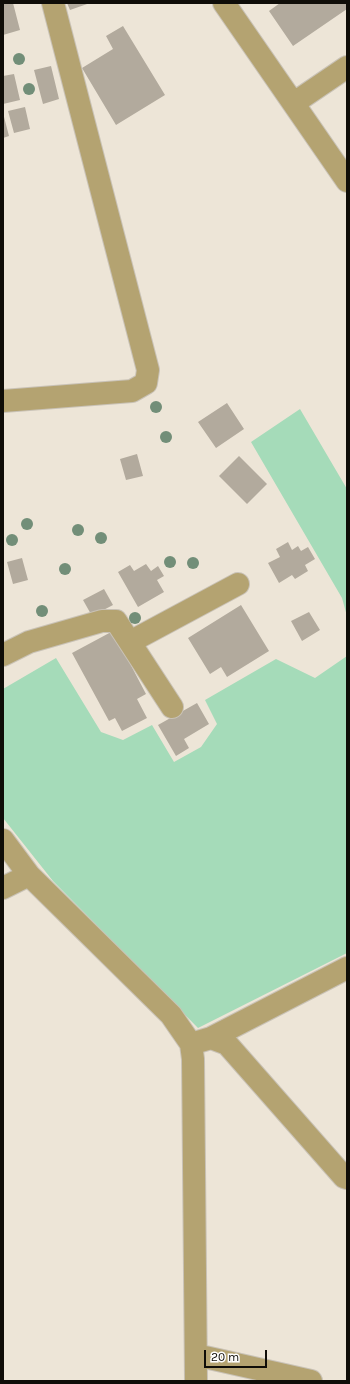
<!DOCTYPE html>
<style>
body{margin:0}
#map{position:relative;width:350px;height:1384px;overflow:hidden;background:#ede5d7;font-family:Karla,sans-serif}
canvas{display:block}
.frame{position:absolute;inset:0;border:4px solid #0f0d08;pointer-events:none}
.scale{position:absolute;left:204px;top:1350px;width:63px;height:18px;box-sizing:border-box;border:2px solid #0f0d08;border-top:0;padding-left:5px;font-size:12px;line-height:14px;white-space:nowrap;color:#0f0d08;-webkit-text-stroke:3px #fff;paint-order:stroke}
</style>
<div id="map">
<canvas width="350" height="1384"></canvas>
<div class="frame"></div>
<div class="scale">20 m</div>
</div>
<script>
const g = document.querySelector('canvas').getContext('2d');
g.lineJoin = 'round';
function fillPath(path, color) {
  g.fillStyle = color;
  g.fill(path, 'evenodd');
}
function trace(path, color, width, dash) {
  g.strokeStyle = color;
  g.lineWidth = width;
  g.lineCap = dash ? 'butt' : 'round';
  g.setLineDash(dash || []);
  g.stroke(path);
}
fillPath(new Path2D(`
 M 300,409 L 347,489 L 347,616 L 342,598 L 251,442 Z
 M 347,656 L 347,953 L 198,1028 L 53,881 L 3,818 L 3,689 L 56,658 L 101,732 L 123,740 L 152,725 L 174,762 L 201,747 L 217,724 L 205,700 L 276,659 L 315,678 Z`), '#a5dbb9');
fillPath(new Path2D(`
 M 3,3 L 13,3 L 20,30 L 3,35 Z
 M 67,3 L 90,3 L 70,10 Z
 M 280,3 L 347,3 L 347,9 L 293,46 L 269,11 Z
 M 123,26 L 165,95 L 116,125 L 82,68 L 113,49 L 106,36 Z
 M 51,66 L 59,99 L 43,104 L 34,70 Z
 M 14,74 L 20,100 L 3,104 L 3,76 Z
 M 25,107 L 30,129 L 14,133 L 8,111 Z
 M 3,113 L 9,136 L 3,138 Z
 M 227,403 L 244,429 L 216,448 L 198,422 Z
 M 137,454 L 143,476 L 126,480 L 120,459 Z
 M 239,456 L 267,484 L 247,504 L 219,476 Z
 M 288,542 L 292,550 L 298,546 L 301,551 L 308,547 L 315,559 L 305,565 L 308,571 L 295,579 L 292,575 L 279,583 L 268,563 L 280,557 L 276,549 Z
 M 22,558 L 28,580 L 13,584 L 7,562 Z
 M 146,564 L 151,571 L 158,566 L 164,576 L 157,580 L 164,592 L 138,607 L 118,572 L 130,565 L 134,571 Z
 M 104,589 L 113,605 L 92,616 L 83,600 Z
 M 241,605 L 269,651 L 227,677 L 221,667 L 210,674 L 188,638 Z
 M 309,612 L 320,630 L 302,641 L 291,621 Z
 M 113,631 L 146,694 L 137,699 L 147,718 L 122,731 L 115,718 L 109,721 L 72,653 Z
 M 197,703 L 209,724 L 184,739 L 189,748 L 176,756 L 158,725 Z`), '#b2aa9d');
const minor = new Path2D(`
 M 224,3 L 347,181
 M 294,103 L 347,67
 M 3,401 L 132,391 L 146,383 L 148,370 L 53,3
 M 130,642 L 238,584
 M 3,655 L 29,642 L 102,621 L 116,621 L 172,707
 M 3,840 L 29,875 L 171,1015 L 191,1044 L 193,1059 L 196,1381
 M 3,888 L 29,875
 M 211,1038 L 347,968
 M 191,1044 L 211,1038 L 227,1044 L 344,1177 L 347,1178
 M 196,1355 L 311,1381`);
trace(minor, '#c9c2b6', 24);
trace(minor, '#b4a371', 22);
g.fillStyle = '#728e78';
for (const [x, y] of [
 [19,59],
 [29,89],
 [156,407],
 [166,437],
 [27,524],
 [78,530],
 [101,538],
 [12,540],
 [170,562],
 [193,563],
 [65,569],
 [42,611],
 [135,618]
]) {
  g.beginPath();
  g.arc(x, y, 6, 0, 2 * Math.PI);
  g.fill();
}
</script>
